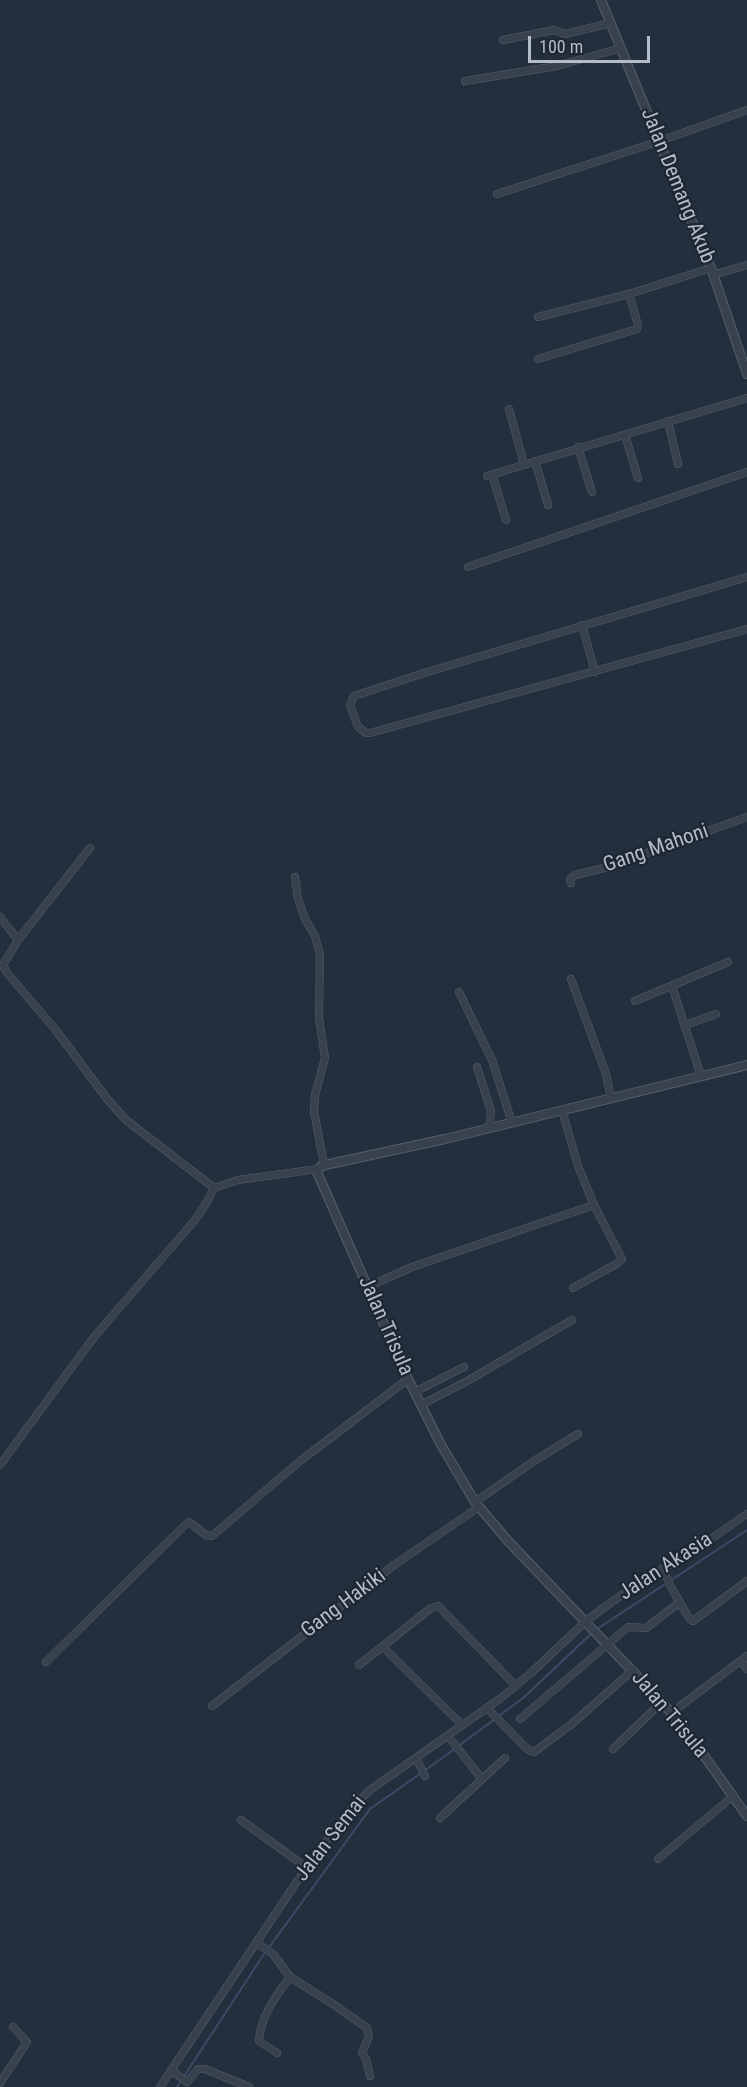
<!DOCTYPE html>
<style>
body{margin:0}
#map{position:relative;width:747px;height:2087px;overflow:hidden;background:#242f3e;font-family:"Roboto Condensed",sans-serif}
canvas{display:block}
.scale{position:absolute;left:528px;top:36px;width:122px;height:27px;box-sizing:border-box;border:3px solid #b4bcc9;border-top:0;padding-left:8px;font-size:18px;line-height:21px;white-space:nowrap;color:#b4bcc9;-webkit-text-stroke:4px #1d2633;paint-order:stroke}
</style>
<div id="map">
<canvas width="747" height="2087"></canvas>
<div class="scale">100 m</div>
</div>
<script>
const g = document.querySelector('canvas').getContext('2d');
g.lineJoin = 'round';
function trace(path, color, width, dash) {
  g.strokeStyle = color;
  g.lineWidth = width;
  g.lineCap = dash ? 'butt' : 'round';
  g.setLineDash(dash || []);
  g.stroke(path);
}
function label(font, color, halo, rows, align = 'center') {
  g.font = font + ' "Roboto Condensed",sans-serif';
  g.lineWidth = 4.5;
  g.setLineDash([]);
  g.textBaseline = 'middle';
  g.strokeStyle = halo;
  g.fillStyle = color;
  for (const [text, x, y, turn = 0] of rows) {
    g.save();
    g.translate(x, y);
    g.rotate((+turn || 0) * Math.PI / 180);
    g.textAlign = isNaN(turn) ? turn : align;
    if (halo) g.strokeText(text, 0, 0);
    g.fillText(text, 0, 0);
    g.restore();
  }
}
trace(new Path2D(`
 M 597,1629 L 747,1530
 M 177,2087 L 262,1957 L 370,1809 L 441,1759 L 523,1698 L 592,1633`), '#394c67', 2);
const minor = new Path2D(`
 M 503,40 L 554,30 L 565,34 L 611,23
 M 465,81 L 557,66 L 621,48
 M 497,194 L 660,141 L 747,110
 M 713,275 L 747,265
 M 538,317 L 629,294 L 711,268
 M 538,359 L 637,329 L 638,325 L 629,294
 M 509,409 L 524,464
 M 668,421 L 678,464
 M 625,435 L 638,478
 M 578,447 L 592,492
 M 535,461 L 548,505
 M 492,474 L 506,520
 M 487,476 L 747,398
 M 468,567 L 747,472
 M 747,577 L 424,673 L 354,696 L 350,705 L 358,727 L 366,733 L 370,733 L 747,629
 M 582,625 L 595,672
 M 295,877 L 298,899 L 305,919 L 315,936 L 320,955 L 319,1018 L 325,1058 L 315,1095 L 314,1111 L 324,1165
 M 571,883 L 570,879 L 575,875 L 608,867 L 747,817
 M 0,917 L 18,940 L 3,965 L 7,973 L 55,1029 L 108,1100 L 126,1120 L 214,1188
 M 18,940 L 90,848
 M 571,979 L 606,1074 L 611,1099
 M 672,986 L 701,1076
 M 459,992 L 492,1060 L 512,1123
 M 635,1001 L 728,962
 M 685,1025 L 716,1014
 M 477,1067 L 491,1111 L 489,1128
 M 562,1110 L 578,1166 L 594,1205 L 622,1259 L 618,1263 L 573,1288
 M 367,1287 L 412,1267 L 594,1205
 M 415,1392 L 464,1367
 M 421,1405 L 469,1380 L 572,1320
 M 0,1465 L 94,1337 L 195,1220 L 207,1202 L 214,1188 L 238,1180 L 318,1169
 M 475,1502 L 534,1461 L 578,1434
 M 663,1569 L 671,1587 L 689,1618 L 693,1621 L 747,1581
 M 383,1647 L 462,1725
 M 741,1661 L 747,1669
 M 46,1662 L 186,1524 L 189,1522 L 206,1535 L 212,1536 L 300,1461 L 408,1379
 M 359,1665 L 431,1608 L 438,1606 L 516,1686
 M 212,1706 L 394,1565 L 479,1507
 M 487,1708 L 527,1749 L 534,1752 L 573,1723 L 633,1670
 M 671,1713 L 747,1656
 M 520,1719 L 628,1627 L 646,1628 L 680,1602
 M 448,1736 L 482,1779
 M 613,1749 L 662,1702
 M 416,1758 L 425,1776
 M 440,1818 L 505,1758
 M 241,1820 L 307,1868
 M 658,1859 L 732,1797
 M 257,1943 L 273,1954 L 290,1977 L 333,2004 L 367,2028 L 369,2036 L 362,2053 L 366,2059 L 370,2076
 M 277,2053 L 259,2041 C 260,2017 276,1996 290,1977
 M 171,2070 L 187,2082 L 198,2069 L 205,2069 L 249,2087
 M 0,2083 L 27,2042 L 13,2027
 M 160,2087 L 298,1880 L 346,1814 L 370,1790 L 501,1698 L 531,1673 L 586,1621 L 606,1606 L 642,1581 L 698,1548 L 747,1514`);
const tertiary = new Path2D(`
 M 601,0 L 711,268 L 747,374
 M 747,1065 L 445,1139 L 325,1165 L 320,1167 L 317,1172 L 408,1379 L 440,1443 L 475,1502 L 508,1541 L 662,1702 L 690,1736 L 747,1816`);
trace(minor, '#565f6c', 8);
trace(tertiary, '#565f6c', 10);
trace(minor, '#38414e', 7);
trace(tertiary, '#38414e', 8);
label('21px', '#b4bcc9', '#1d2633', [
 ["Jalan Demang Akub",677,186,68],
 ["Gang Mahoni",656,849,-19],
 ["Jalan Trisula",385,1326,66],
 ["Jalan Akasia",666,1567,-33],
 ["Gang Hakiki",344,1604,-37],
 ["Jalan Trisula",669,1715,50],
 ["Jalan Semai",331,1839,-52]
]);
</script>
